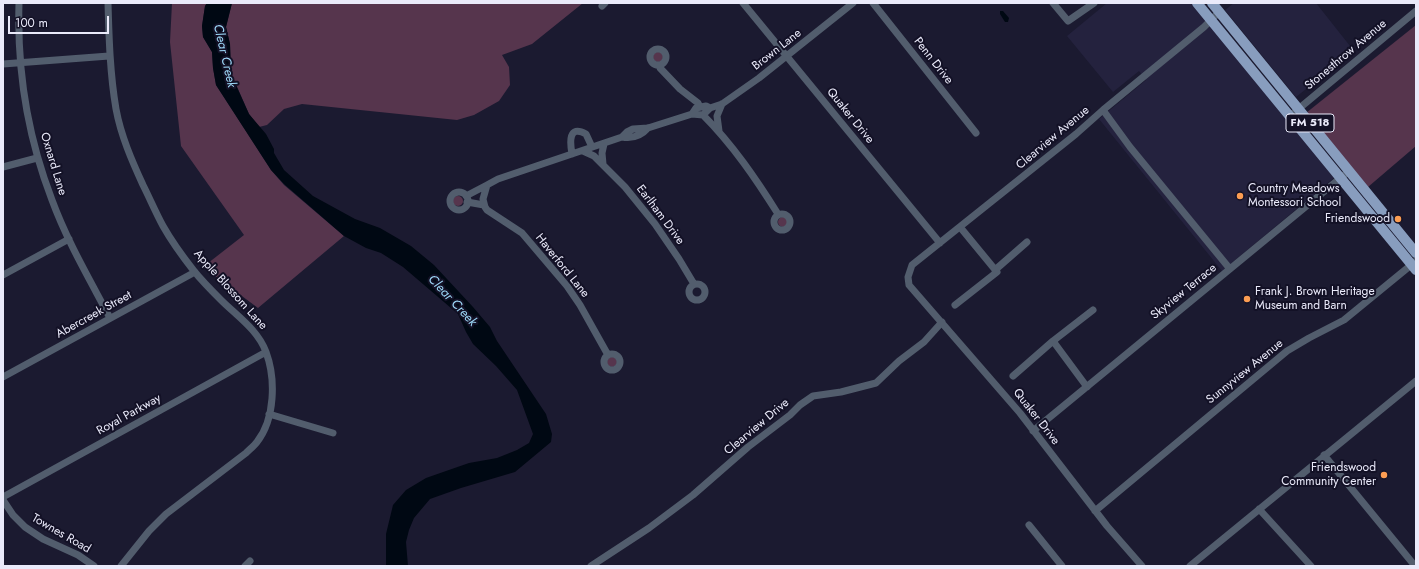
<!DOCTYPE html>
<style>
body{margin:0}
#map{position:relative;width:1419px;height:569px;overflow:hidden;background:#1b1a30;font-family:Jost,sans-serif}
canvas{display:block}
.frame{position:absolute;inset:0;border:4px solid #eaeafa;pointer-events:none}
.scale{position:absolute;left:8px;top:16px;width:101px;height:18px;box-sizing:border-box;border:2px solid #eaeafa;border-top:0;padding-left:5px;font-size:12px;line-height:14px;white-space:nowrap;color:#eaeafa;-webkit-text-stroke:3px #131126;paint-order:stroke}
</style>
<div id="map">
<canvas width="1419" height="569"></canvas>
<div class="frame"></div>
<div class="scale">100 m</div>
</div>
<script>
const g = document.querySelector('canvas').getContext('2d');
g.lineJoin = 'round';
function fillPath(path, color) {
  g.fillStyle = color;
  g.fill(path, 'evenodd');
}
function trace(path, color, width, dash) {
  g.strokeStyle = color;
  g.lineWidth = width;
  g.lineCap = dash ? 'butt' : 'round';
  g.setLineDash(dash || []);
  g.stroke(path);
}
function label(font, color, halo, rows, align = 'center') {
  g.font = font + ' Jost,sans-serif';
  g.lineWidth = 4;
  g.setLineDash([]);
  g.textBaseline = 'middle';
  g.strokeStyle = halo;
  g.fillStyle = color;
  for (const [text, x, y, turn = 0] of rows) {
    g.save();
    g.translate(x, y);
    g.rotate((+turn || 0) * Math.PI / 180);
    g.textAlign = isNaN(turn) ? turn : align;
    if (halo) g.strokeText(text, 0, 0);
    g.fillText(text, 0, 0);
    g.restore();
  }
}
fillPath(new Path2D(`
 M 1107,3 L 1192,3 L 1335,177 L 1222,271 L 1099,119 L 1146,80 L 1139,71 L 1113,92 L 1067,36 Z
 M 1234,3 L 1316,3 L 1354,51 L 1296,97 L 1225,10 Z`), '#24223e');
fillPath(new Path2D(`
 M 172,3 L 207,3 L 205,6 L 202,26 L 203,37 L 212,52 L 213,68 L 216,85 L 271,170 L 284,185 L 344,236 L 258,308 L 203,267 L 244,235 L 181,146 L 170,42 Z
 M 232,3 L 583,3 L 532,44 L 502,55 L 509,67 L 510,85 L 499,101 L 474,115 L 457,120 L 302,104 L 284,109 L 267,125 L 259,127 L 249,114 L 231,73 L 230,44 L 226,27 Z
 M 1416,25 L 1416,146 L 1368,187 L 1306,113 Z
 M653 57a5 5 0 1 1 10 0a5 5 0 1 1-10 0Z
 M453 201a5 5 0 1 1 10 0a5 5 0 1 1-10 0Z
 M778 222a5 5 0 1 1 10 0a5 5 0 1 1-10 0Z
 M607 362a5 5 0 1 1 10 0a5 5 0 1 1-10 0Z`), '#56354d');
fillPath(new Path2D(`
 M 207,3 L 232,3 L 226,27 L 230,44 L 231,74 L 249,114 L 266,134 L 274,149 L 274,153 L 284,170 L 313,196 L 355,219 L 380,228 L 411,246 L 434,265 L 473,307 L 490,327 L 497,341 L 546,414 L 552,434 L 551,442 L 515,472 L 461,488 L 430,499 L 414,518 L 409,530 L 406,542 L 408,566 L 386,566 L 386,534 L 393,505 L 406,490 L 426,478 L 446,471 L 469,463 L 497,458 L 517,450 L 529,443 L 533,434 L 517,390 L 496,366 L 473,344 L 466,332 L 458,314 L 403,267 L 381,253 L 366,248 L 344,236 L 284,184 L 271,170 L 216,85 L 213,68 L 212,52 L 203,37 L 202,26 L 205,6 Z
 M 1000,11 L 1003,11 L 1009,18 L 1008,22 L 1005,22 L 1000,14 Z`), '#000813');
trace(new Path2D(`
 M 19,3 C 17,70 28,138 52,200 C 67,241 90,280 110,318
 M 108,3 C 109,38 110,74 116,109 C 121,136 132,161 143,185 C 150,199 156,213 163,226 C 172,242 183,257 194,271 C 202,281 212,291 221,300 C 237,316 258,330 266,352 C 276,379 275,419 257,442 C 254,446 250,449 246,453 L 166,514 L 149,531 L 121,566
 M 743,3 L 940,243
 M 873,3 L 976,133
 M 1053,3 L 1068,21 L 1094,3
 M 602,6 L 605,3
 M650 57a8 8 0 1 1 16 0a8 8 0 1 1-16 0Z
 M 3,64 L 109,56
 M 659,65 L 660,68 L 680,89 L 698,103 L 700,107
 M 710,108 L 722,104 L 759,78 L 853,3
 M 1103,110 L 1130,147 L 1230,269
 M 703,115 C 733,145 756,179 778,214
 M 1290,116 L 1416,11
 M 719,131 L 717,116 L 722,104
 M 622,137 C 633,139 641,136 648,128
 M 583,151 L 594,156 L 625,187 L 655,224 L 679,259 L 694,284
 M 572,154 C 570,143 568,124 586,134 L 592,147
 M 603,164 L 602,153 L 604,144
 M 3,167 L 37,158
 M450 201a9 9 0 1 1 18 0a9 9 0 1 1-18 0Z
 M 466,196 L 487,185
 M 467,202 L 484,205
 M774 222a8 8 0 1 1 16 0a8 8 0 1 1-16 0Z
 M 995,270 L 1027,242
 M 3,275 L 69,239
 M689 292a8 8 0 1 1 16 0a8 8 0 1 1-16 0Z
 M 955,305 L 997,272 L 960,227
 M 1053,341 L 1087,387
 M604 362a8 8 0 1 1 16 0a8 8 0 1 1-16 0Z
 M 608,355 L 580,305 L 567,286 L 522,233 L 487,210 L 485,207 L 483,199 L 487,185 L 498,179 L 622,137 L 627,132 L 633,129 L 648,128 L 692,114 L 703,115 L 710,108 L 706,106 L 696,108 L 692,114
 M 1013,376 L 1053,341 L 1093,310
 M 3,377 L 195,272
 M 269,414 L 333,433
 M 1033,431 L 1349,171
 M 1324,455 L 1415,566
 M 3,497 L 266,352
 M 3,500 L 13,515 L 25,527 L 43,539 L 78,555 L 94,566
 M 1259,509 L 1311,566
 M 1095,511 L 1287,351 L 1309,338 L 1344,320 L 1416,261
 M 1029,525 L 1062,566
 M 245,566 L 250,561
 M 591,566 L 649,528 L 693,495 L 748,447 L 790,415 L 800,405 L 813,396 L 841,392 L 876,383 L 899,361 L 924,342 L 942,322
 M 1142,566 L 1107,526 L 1020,413 L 909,285 L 908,277 L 912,265 L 1076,134 L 1103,110 L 1204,27 L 1219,12
 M 1190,566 L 1416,381`), '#525d6d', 7);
trace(new Path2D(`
 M 1197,3 L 1416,270
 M 1212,3 L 1416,253`), '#889dbe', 10);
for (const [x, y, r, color] of [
 [1240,196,4,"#fc9d52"],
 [1398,219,4,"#fc9d52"],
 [1247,299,4,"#fc9d52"],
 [1384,475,4,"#fc9d52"]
]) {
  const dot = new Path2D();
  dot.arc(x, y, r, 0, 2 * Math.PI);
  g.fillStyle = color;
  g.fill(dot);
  trace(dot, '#131126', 1.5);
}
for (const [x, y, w] of [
 [1310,123,48]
]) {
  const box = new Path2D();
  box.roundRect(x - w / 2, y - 9, w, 18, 3);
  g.fillStyle = '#131126';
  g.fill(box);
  trace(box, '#eaeafa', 1);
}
label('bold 11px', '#eaeafa', null, [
 ["FM 518",1310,123]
]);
label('12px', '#eaeafa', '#131126', [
 ["Brown Lane",777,50,-38],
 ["Stonesthrow Avenue",1346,55,-40],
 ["Penn Drive",933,61,52],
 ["Quaker Drive",850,116,51],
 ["Clearview Avenue",1053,138,-40],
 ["Oxnard Lane",53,164,73],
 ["Earlham Drive",660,215,53],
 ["Haverford Lane",562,266,51],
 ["Apple Blossom Lane",230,290,48],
 ["Skyview Terrace",1184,292,-39],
 ["Abercreek Street",94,315,-29],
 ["Sunnyview Avenue",1245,372,-39],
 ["Royal Parkway",129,415,-29],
 ["Quaker Drive",1036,417,52],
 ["Clearview Drive",757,427,-40],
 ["Townes Road",61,534,30]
]);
label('12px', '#eaeafa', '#131126', [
 ["Country Meadows",1248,189],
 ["Montessori School",1248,203],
 ["Friendswood",1390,219,"right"],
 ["Frank J. Brown Heritage",1255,292],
 ["Museum and Barn",1255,306],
 ["Friendswood",1376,468,"right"],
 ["Community Center",1376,482,"right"]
], 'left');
label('italic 13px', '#9dd8f8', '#131126', [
 ["Clear Creek",224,56,77],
 ["Clear Creek",452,301,47]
]);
</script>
